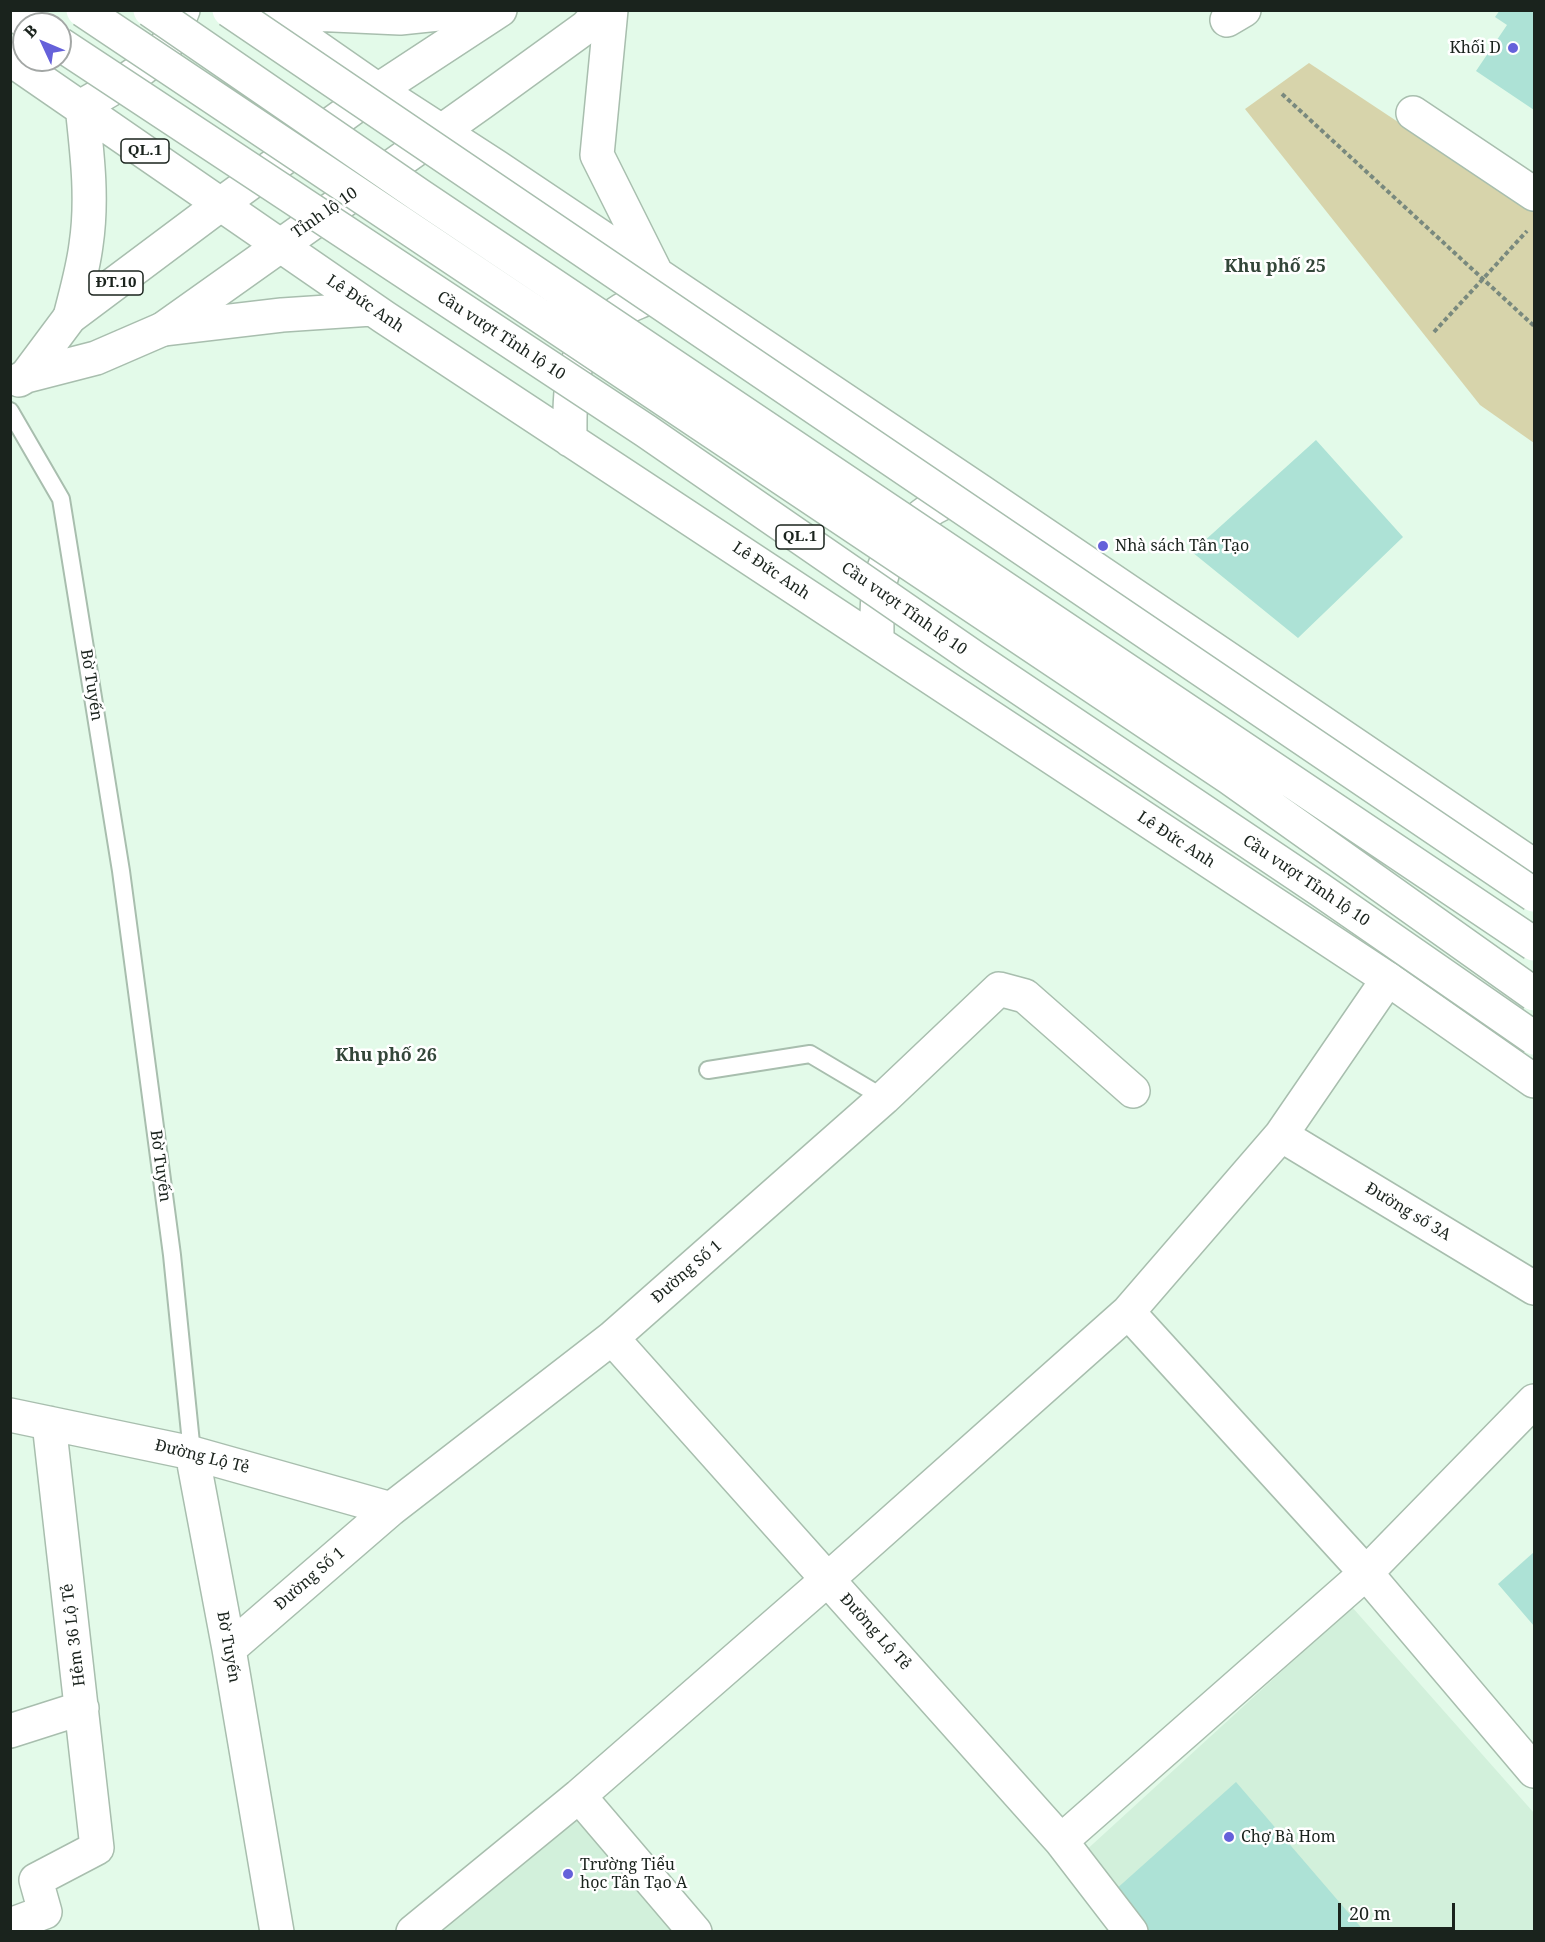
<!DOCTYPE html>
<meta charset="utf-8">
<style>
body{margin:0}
#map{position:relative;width:1545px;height:1942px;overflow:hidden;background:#e3fae9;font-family:"Noto Serif",serif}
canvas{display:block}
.frame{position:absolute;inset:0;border:12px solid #1a231d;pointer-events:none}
.north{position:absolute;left:12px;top:12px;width:60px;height:60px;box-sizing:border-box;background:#fff;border:2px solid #a3a7a5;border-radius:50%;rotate:314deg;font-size:16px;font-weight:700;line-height:24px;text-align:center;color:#1a231d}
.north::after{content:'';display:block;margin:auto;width:21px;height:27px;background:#6561da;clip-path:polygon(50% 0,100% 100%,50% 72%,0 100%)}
.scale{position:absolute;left:1338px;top:1903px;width:117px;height:27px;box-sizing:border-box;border:3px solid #1a231d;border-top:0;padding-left:8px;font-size:18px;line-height:21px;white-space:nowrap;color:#1a231d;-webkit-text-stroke:4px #fff;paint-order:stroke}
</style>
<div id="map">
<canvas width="1545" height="1942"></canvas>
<div class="frame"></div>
<div class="north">B</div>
<div class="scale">20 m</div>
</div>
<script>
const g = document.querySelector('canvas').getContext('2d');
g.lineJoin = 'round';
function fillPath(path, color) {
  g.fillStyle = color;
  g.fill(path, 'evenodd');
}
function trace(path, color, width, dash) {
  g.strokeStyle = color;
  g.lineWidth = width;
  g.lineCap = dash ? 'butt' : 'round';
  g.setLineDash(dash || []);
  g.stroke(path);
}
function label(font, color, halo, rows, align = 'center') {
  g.font = font + ' "Noto Serif",serif';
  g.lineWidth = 5;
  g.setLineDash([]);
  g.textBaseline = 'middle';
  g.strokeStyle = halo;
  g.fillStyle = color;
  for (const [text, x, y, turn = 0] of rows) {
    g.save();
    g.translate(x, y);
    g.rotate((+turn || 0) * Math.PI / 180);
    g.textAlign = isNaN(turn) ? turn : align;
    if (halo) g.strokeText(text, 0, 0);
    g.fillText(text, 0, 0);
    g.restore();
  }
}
fillPath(new Path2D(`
 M 1352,1607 L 1534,1813 L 1534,1931 L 1149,1931 L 1082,1854 Z
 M 579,1816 L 678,1932 L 438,1932 Z`), '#d2f0db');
fillPath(new Path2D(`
 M 1309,63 L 1534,212 L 1534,443 L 1480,405 L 1245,109 Z`), '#d7d4ab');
fillPath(new Path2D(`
 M 1500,10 L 1534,10 L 1534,110 L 1476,71 L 1507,25 L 1495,17 Z
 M 1316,440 L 1403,537 L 1298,638 L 1192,552 Z
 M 1534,1552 L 1534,1626 L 1498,1584 Z
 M 1236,1782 L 1365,1932 L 1149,1932 L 1114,1891 Z`), '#ade2d6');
const lane = new Path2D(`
 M 10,411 L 61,499 L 121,871 L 172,1255 L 192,1453
 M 708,1070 L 810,1054 L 884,1098`);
const street = new Path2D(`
 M 1227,20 L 1244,10
 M 1413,113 L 1534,194
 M 1281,1135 L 1534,1288
 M 1128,1312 L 1366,1573 L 1534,1771
 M 612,1338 L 1061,1841 L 1131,1932
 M 10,1415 L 192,1453 L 391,1509
 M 192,1453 L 229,1649 L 277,1932
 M 229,1649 L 391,1509 L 612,1338 L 884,1098 L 999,989 L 1025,996 L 1133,1091
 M 10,1731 L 82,1708
 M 579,1796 L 695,1932
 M 1061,1841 L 1366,1573 L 1534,1401
 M 10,1925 L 45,1912 L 36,1880 L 97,1848 L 49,1423
 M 413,1932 L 579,1796 L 828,1579 L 1128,1312 L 1281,1135 L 1388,979`);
const primary = new Path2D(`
 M 26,376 L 96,358 L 163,329 L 484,101 L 586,27 L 602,10
 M 19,380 L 26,376 L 70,317 L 221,204 L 378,90 L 500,10`);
const highway = new Path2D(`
 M 263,10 L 378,90 L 497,167 L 980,491 L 1534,866
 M 611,10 L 597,155 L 656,273
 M 10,11 L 29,24
 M 267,12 L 400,18 L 477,10
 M 10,59 L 384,317 L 1388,979 L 1534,1081
 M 70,317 C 76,293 83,269 86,245 C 93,199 87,152 82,106 C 114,87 151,70 172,37 C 177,29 179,19 183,10
 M 163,329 L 282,315 L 372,309
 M 570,440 C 570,419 569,395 574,374 C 576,362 583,351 590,341 C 613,308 639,300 676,289
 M 877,641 C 877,622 876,601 880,582 C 887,549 914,515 945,502 C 954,497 965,495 975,492`);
trace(lane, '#a8beae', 20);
trace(street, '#a8beae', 36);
trace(primary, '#a8beae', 36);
trace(highway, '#a8beae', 36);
trace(new Path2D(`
 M 1282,94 L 1534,326
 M 1434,332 L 1527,231`), '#79897e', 4, [4.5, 3]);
trace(lane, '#fff', 16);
trace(street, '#fff', 33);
trace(primary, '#fff', 33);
trace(highway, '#fff', 33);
const highwayBridge = new Path2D(`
 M 83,10 L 1230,778 L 1534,994
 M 150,10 L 419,195 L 1534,944
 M 229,10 L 1534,895
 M 60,44 L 646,431 L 975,658 L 1319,889 L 1534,1038`);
trace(highwayBridge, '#a8beae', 36, []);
trace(highwayBridge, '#fff', 33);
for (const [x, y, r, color] of [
 [1513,48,6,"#6561da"],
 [1103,546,6,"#6561da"],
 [1229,1837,6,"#6561da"],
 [568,1874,6,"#6561da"]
]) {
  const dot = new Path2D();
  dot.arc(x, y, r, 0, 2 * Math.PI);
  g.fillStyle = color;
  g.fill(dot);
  trace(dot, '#fff', 2);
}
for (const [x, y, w] of [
 [145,151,48],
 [116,283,54],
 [800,537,48]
]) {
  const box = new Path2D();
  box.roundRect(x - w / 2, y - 12, w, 24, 4.5);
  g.fillStyle = '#fff';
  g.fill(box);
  trace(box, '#1a231d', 1.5);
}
label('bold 15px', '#1a231d', null, [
 ["QL.1",145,151],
 ["ĐT.10",116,283],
 ["QL.1",800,537]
]);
label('16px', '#1a231d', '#fff', [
 ["Khối D",1501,48,"right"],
 ["Nhà sách Tân Tạo",1115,546],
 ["Chợ Bà Hom",1241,1837],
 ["Trường Tiểu",580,1865],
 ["học Tân Tạo A",580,1883]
], 'left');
label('16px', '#1a231d', '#fff', [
 ["Tỉnh lộ 10",325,213,-35],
 ["Lê Đức Anh",365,304,34],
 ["Cầu vượt Tỉnh lộ 10",501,336,33],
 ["Lê Đức Anh",771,571,34],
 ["Cầu vượt Tỉnh lộ 10",904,609,35],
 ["Bờ Tuyến",91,685,81],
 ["Lê Đức Anh",1176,840,33],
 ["Cầu vượt Tỉnh lộ 10",1306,881,34],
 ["Bờ Tuyến",160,1166,82],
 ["Đường số 3A",1408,1212,31],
 ["Đường Số 1",687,1272,-41],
 ["Đường Lộ Tẻ",202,1457,14],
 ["Đường Số 1",310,1579,-41],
 ["Đường Lộ Tẻ",875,1632,48],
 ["Hẻm 36 Lộ Tẻ",74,1635,-97],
 ["Bờ Tuyến",228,1647,80]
]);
label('bold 18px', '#334639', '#fff', [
 ["Khu phố 25",1275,267],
 ["Khu phố 26",386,1056]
]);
</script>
